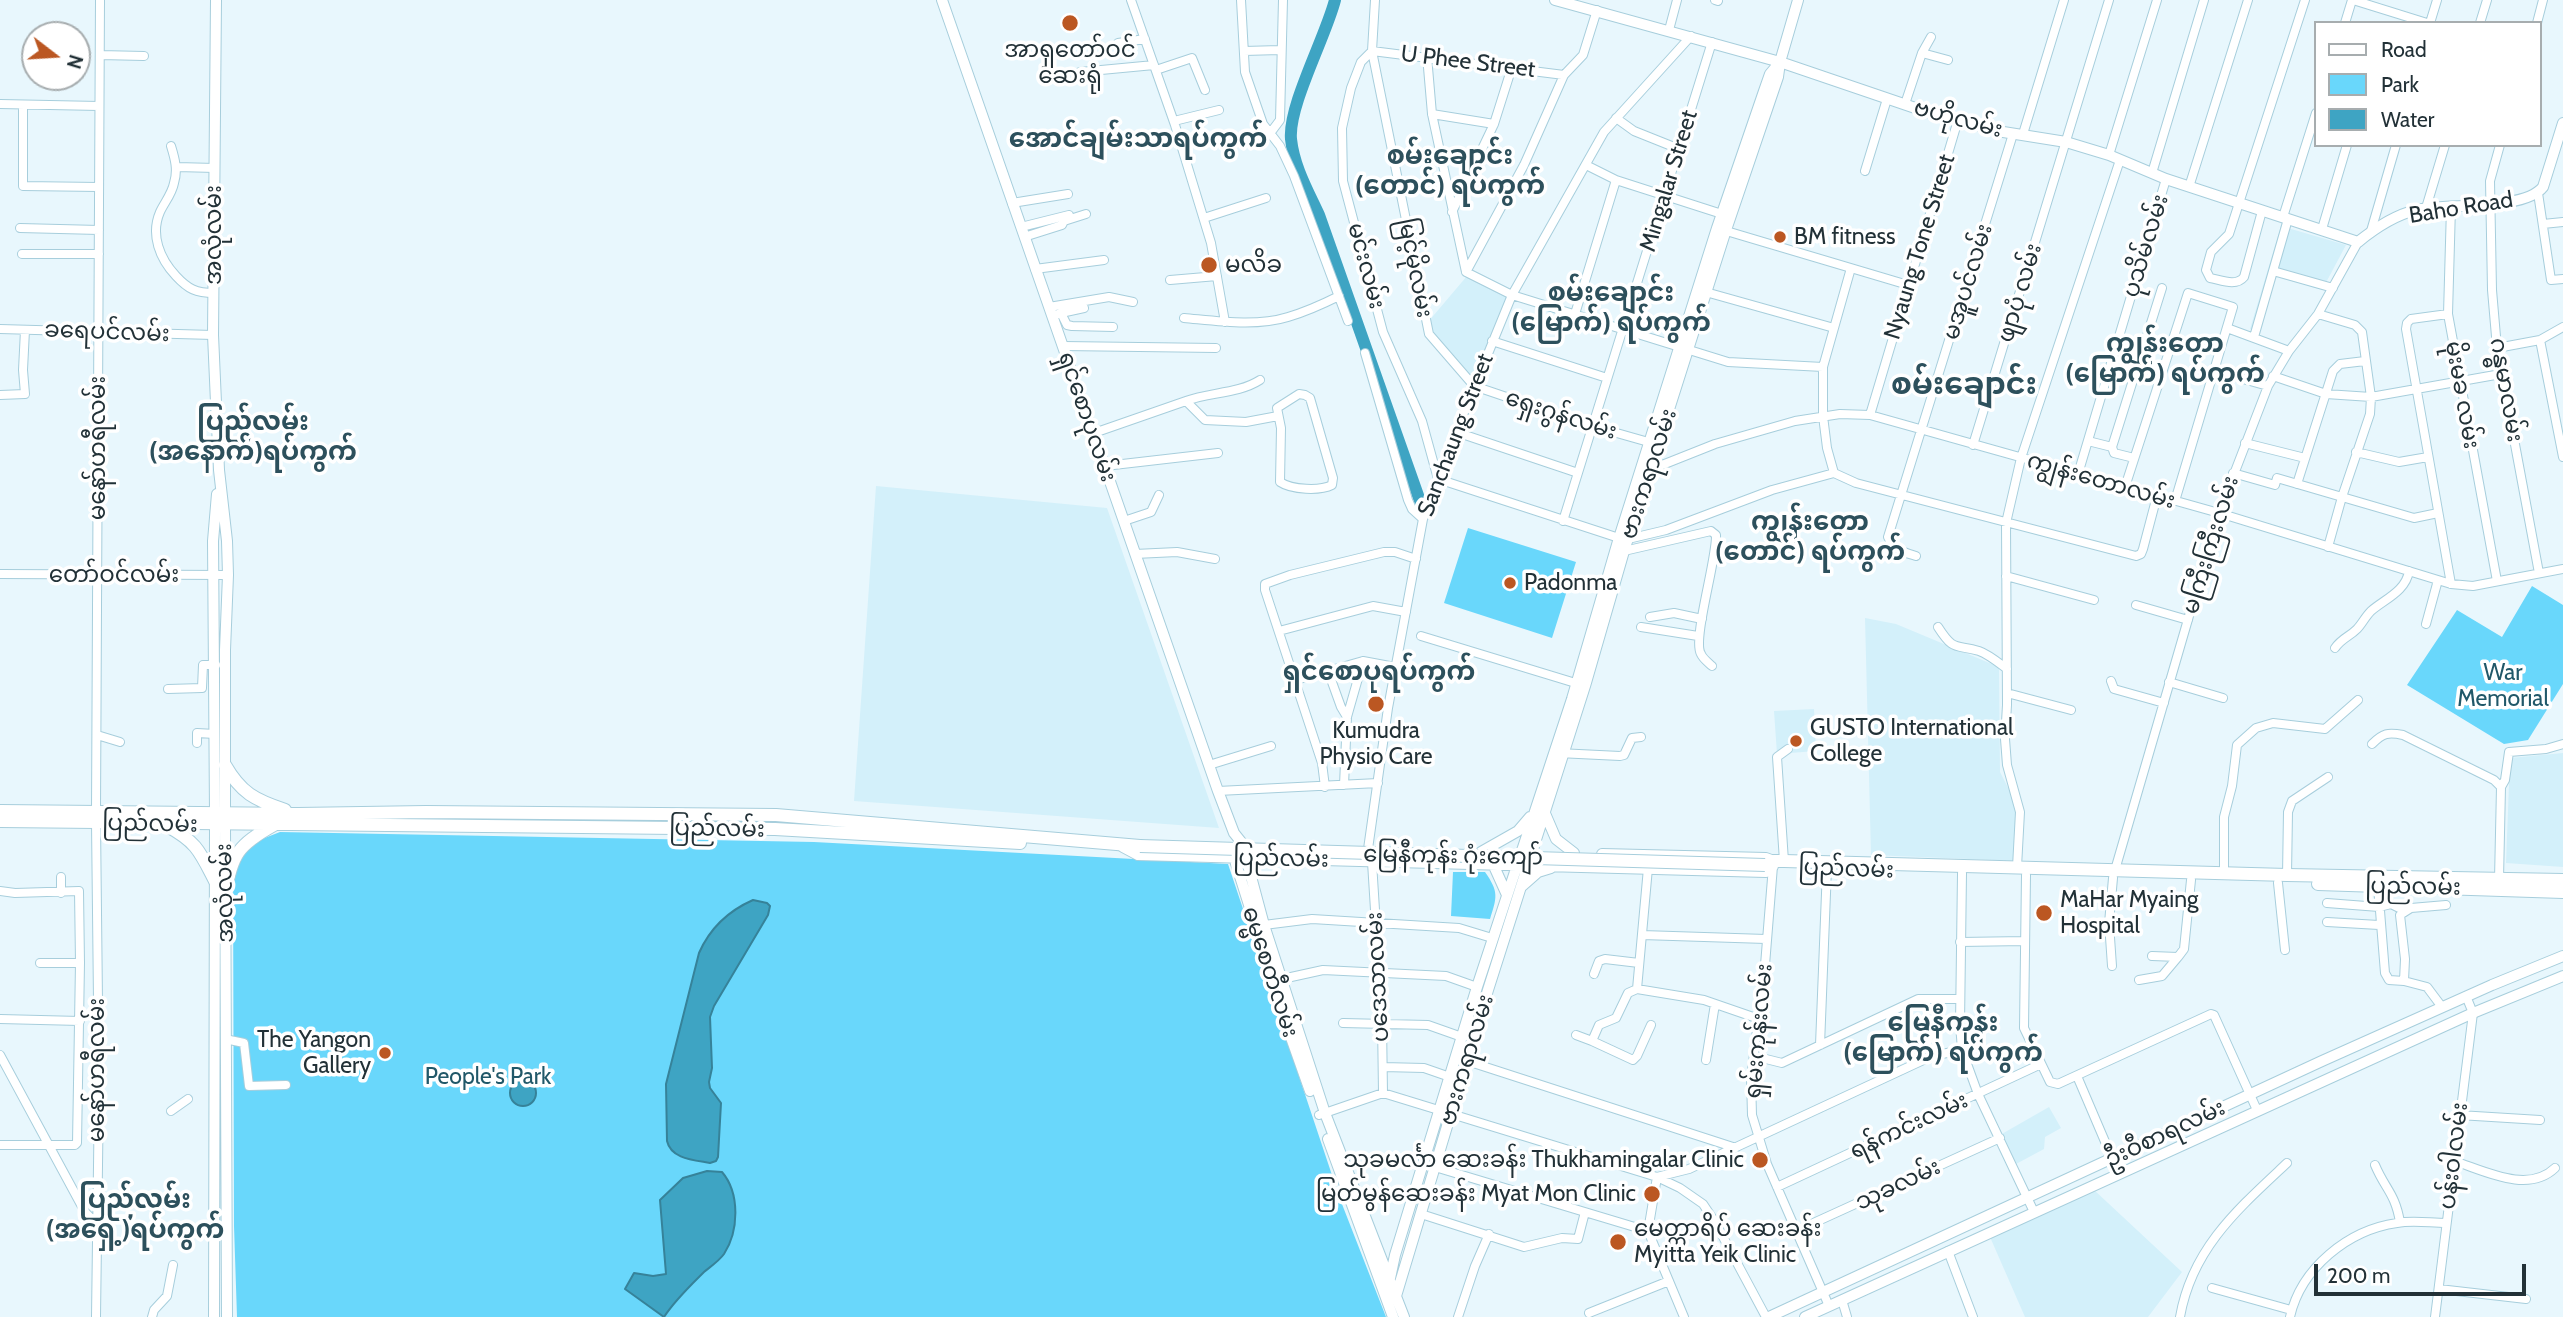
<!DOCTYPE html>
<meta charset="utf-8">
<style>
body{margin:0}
#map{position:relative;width:2563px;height:1317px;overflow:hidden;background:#e8f7fd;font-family:Cabin,sans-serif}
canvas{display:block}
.legend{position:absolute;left:2314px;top:21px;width:228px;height:126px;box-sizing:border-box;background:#fff;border:2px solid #a7adaf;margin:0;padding:9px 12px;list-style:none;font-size:21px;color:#223137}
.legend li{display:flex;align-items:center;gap:14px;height:35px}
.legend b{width:35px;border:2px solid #a7adaf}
.north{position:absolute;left:21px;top:21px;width:70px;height:70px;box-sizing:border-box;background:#fff;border:2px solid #a7adaf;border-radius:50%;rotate:107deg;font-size:19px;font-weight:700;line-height:28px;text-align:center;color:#223137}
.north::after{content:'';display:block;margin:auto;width:24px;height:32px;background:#bb5722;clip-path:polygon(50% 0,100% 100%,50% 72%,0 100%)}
.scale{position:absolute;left:2314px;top:1264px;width:212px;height:32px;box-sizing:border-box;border:4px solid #223137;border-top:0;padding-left:9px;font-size:21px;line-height:24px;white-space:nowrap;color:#223137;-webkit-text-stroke:5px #fff;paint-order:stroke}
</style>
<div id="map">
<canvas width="2563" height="1317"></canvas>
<ul class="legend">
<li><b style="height:9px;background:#fff"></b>Road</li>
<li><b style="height:19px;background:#69d7fb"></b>Park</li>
<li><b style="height:19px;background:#3ea4c3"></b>Water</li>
</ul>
<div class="north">N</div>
<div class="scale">200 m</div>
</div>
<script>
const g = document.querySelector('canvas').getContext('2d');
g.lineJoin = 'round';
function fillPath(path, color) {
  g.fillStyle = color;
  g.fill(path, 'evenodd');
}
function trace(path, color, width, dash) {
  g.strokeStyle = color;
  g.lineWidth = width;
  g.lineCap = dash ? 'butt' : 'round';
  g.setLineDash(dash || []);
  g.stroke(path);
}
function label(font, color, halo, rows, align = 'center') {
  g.font = font + ' Cabin,"Noto Sans Myanmar",sans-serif';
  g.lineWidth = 7;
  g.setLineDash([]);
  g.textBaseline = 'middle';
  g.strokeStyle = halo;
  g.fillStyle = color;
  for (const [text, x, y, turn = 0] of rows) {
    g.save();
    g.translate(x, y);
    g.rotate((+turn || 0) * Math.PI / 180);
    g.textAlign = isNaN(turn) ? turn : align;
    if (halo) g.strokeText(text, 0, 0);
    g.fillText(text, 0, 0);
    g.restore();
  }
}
fillPath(new Path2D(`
 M 2281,226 L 2346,245 L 2322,290 L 2275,276 L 2257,331 L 2250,329 Z
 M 1467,276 L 1510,297 L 1475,381 L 1433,334 L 1428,322 Z
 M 876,486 L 1107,508 L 1219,828 L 854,801 Z
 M 1865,618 L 1896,624 L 1999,667 L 2000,772 L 2019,809 L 2018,861 L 1871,855 Z
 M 1814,709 L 1816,751 L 1777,754 L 1774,711 Z
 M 2563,753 L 2563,867 L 2506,863 L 2510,758 Z
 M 2049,1107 L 2061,1128 L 2045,1137 L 2044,1149 L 2016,1164 L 2000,1135 Z
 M 2093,1189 L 2182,1272 L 2148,1317 L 2025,1317 L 1990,1237 Z`), '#d3f0fa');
fillPath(new Path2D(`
 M 1468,528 L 1576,562 L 1552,638 L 1444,603 Z
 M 2532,586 L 2563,605 L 2563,684 L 2528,740 L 2504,744 L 2407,685 L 2457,610 L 2502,637 Z
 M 280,832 L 814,842 L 1228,864 L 1340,1199 L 1386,1317 L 237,1317 L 234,1226 L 233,867 L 252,843 Z
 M 1453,872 L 1485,872 C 1499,892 1497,897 1490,919 L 1451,916 Z`), '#69d7fb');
const water = new Path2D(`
 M 753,900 L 767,903 L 770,906 L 768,915 L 714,1006 L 710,1017 L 712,1068 L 709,1082 L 710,1088 L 721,1103 L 718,1157 L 716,1161 L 710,1163 C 694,1160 671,1159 667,1141 L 666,1084 L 699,953 C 710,928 728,911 753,900 Z
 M510 1093a13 13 0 1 1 26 0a13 13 0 1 1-26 0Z
 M 707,1171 L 722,1172 C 740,1193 739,1231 724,1254 C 719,1261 710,1267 704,1272 C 690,1286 675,1300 664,1317 L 625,1289 L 634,1273 L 653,1276 L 666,1274 L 660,1200 L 683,1178 Z`);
fillPath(water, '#3ea4c3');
trace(water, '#368299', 2);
trace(new Path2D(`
 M 1335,0 C 1326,36 1288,106 1291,139 C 1294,167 1308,191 1319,215 L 1420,501`), '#3ea4c3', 12);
const minor = new Path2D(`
 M 1131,0 L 1175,125 L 1211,243 L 1225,322
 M 1241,0 L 1245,72 L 1263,124 L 1280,146 L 1294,176 L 1348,321
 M 1375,0 L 1372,51 L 1429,334 L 1474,386 L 1592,426 L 1652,443
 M 1715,0 L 1718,1
 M 2353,0 L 2427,23
 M 2345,23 L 2352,0
 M 2430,23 L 2437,0
 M 2480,23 L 2487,0
 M 2537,23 L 2543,0
 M 1669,30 L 1677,0
 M 1118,43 L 1145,39
 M 1244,51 L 1280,50
 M 1372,51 L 1361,62 L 1351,88 L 1342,128 L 1343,181 L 1383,332 L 1422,421 L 1438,479
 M 1372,51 L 1564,75
 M 1922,53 L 1948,60
 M 100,55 L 144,56
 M 1427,56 L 1432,114 L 1466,272 L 1512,295 L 1728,362 L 1823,367
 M 1156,70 L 1192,58 L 1205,90
 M 1080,72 L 1154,65
 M 0,104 L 99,106
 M 1905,104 L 1922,53 L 1931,37
 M 23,105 L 23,186 L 99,187
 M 1432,114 L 1494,124
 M 1616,118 L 1634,131 L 1679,149
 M 1174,121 L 1219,110
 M 1271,132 L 1280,120 L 1283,0
 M 2023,134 L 2064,0
 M 2500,145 L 2490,181 L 2492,290 L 2497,348 L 2539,573
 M 171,146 C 175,159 178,170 174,183 C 172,194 164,203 160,212 C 150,235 160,259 176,276 C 188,289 196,293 214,293
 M 2109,155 L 2157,0
 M 1586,165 L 1616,180 L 1725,215
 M 177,167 L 215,168
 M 1865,171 L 1887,99
 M 2152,173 L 2204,0
 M 2189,187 L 2248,0
 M 2538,193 L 2551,280 L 2563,279
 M 1012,203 L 1068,194
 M 2451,207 L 2448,314 L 2497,581
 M 2426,208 L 2445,145
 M 2262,211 L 2244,277 C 2236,287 2221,280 2210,278 L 2206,270 L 2211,252 L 2229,234 L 2305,0
 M 1452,212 L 1494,124 L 1512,67
 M 2283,217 L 2316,113
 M 1204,218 L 1266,198
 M 2543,224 L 2563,222
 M 1021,227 L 1069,215
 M 20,228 L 99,230
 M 2322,229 L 2347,145
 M 1723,230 L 1908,285
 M 2371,231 L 2396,145
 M 1024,237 L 1062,225 L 1064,221 L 1086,214
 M 22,254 L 99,254
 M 1035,269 L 1104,260
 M 2273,271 L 2333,288
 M 1466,272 L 1524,165 L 1564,75 L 1583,55 L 1597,10
 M 1170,280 L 1217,276
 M 1702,291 L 1834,328
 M 1049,307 L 1109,297 L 1133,302
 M 1061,313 L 1084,308
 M 1575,314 L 1616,180
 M 2318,314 L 2355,325 L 2362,332 L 2371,397 L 2370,414 L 2342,497 L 2328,547
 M 2448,314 L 2411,319 L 2407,323 L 2406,329 L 2451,584
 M 1052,316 L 1061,313 L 1067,325 L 1072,326 L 1113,327
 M 1184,318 C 1217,321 1256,327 1288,317 C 1305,312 1323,304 1339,296
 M 2227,328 L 2289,351
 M 0,329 L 213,335
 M 2254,337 L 2288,219
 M 2540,340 L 2563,457
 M 1492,341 L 1607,378
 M 1063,346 L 1216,348
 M 2497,348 L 2540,340 L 2563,327
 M 1365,353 L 1408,500 L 1412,509 L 1423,519
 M 2214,371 L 2268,386
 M 2273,376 L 2326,394 L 2371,397 L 2501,374
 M 1299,394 L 1305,395 L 1310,398 L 1333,478 L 1332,485 C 1320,491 1292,490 1280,482 L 1281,428 L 1277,408 Z
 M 0,395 L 25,394 L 23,370 L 25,330
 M 1186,401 C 1210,392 1238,394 1260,380
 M 1870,415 L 1958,120
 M 1456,432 L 1578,473
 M 1094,433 L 1186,401 L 1205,420 L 1246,422 L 1278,416
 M 2092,442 L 2112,447
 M 2245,443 L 2305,458
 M 1973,445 L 2109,0
 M 2356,452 L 2399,462 L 2428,457
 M 2134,458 L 2114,453 L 2112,447 L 2162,288
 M 1105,466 L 1218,453
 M 1647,471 L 1715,444 L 1795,421 L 1840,414 L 1870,415 L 2219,513 L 2451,584 L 2473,586 L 2563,569
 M 1834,473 L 1856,483 L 2136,556 L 2141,554 L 2143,549 L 2157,496
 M 1834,473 L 1827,448 L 1823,416 L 1823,367 L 1851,268
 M 2233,473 L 2275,485 L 2277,478 L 2414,518 L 2438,513
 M 2078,474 L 2166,179
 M 1438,479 L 1619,538
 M 2297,484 L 2333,371 L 2340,364 L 2365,361
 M 2125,487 L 2188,293 L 2233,307 L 2175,501
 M 1124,521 L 1151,512 L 1159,495
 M 1563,521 L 1712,42
 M 1628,539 L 1666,530 L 1772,490 L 1834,473
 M 1624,551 L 1711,531 L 1716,535 C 1717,559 1692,640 1701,654 C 1703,659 1709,663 1712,666
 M 1135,554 L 1177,552 L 1215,559
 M 1916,556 C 1903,552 1894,550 1888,537 L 2013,134
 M 0,574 L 228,575
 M 2006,576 L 2094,600
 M 2136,605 L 2188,620
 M 1650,617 L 1674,613 L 1702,619
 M 2426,624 L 2438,580
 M 1641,627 L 1698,636
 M 1938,627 C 1954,652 1955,644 1979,651 C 1988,654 1999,663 2007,669
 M 1279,631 L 1373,606 L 1406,612
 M 1421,636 L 1582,685
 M 2335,648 C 2342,638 2349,637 2357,629 C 2362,624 2365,617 2371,611 C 2385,599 2406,591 2409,571
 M 1328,671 L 1341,707 L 1347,717
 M 1296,680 L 1363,661 L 1395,667
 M 2111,681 L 2114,689 L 2164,703
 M 2169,682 L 2223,698
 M 168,689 L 202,688 L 203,665 L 216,665
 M 2007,693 L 2071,710
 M 97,735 L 120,742
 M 197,743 L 197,733 L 215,734
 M 2372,744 C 2383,733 2388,732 2403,735 L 2494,780 L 2501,787 L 2499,879
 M 1558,753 L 1620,756 L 1624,755 L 1632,738 L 1641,737
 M 1209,765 L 1271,746
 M 1344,785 L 1347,717 L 1363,661
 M 1325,787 L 1322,763 L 1265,590 L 1265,584 L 1290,575 L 1384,552 L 1395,552 L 1416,559
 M 2501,787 L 2505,780 L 2509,752 L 2546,749 L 2563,744
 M 1218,791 L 1378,783
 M 96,812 L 100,0
 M 1368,849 L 1388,708 L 1423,519 L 1456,432 L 1512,295 L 1604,132 L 1691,36
 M 1784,861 L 1777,757 L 1788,749
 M 1372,862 L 1382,1022 L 1383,1093
 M 1773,866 L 1765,965 L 1751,1078 L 1752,1115 L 1767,1164 L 1829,1306
 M 2017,867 L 2020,812 L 2007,765 L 2005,739 L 2007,705 L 2006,523 L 2021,458 L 2120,160
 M 1648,868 L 1637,989 L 1704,1000 L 1759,1019
 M 2115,870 L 2219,513 L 2268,386 L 2289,351 L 2318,314 L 2358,242
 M 1962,873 L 1960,1024 L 1962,1050 L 1978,1094 L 2034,1212
 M 2224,873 L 2224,817 L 2232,786 L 2237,745 L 2256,728 L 2273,723 L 2325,729 L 2358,700
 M 2026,875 L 2024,1028 L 2050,1082 L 2058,1084 L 2211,1014 L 2214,1015 L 2257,1110
 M 2287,875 L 2288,812 L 2292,801 L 2328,777
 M 2278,883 L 2285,950
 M 2378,886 L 2385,973 L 2389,980 L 2404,981 L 2405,959 L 2400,915 L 2411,908 L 2446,905
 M 0,891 L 15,893 L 79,891 L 80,963 L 40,963
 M 61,893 L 61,877
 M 2327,903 L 2379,907 L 2391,904 L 2405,911
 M 2327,922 L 2379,925
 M 1264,925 L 1312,919 L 1459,928 L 1492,938
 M 1642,935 L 1766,939
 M 1960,942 L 2025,941
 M 2152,956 L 2178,957 L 2184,949 L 2191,880
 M 2112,966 L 2109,923 L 2113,878
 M 1594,974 L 1599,961 L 1605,959 L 1639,963
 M 1282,979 L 1323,970 L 1446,976 L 1477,987
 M 2139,980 L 2162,976 L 2178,957
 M 2404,981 L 2427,987 L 2442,1007
 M 0,1019 L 80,1021
 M 1343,1023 L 1428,1025 L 1462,1037
 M 1576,1035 L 1592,1041 L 1599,1025 L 1616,1018 L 1628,993 L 1637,989
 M 225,1039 L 244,1043 L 249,1086 L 286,1085
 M 1592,1041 L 1633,1060 L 1637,1056 L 1651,1025
 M 1820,1045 L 1827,868
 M 0,1055 L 85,1212 L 96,1223
 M 1754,1056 L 1782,1063 L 1918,999 L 1960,999
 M 1706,1060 L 1715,1004
 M 1467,1061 L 1736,1148
 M 1383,1067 L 1424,1068 L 1450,1077
 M 2077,1076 L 2112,1158
 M 171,1111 L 188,1099
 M 1319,1115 L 1383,1093 L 1657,1177 L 1680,1188 L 1703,1204 L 1715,1222 L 1766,1317
 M 2459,1115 L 2540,1120
 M 0,1145 L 75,1145 L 77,1143 L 80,963
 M 2454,1161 C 2485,1171 2528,1194 2555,1168
 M 2375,1165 C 2385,1189 2395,1193 2400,1222
 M 1435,1167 L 1648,1231
 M 1777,1187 L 2041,1064
 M 1421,1214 L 1524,1247 L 1562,1238 L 1578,1239 L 1585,1212
 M 1796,1231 L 2000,1138
 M 1948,1251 L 1973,1317
 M 2212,1288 L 2291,1310
 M 2439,1289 L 2526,1299
 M 1842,1300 L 1847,1317
 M 1589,1313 L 1669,1281
 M 96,1317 L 99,1090 L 96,823
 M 152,1317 L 154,1310 L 167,1296 L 173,1265
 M 1458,1317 L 1475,1266 L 1489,1234
 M 1684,1317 L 1648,1231 L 1657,1177 L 1689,1169 L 1932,1056 L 1962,1050
 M 2180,1317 C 2192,1248 2239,1208 2287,1163
 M 2290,1317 C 2301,1268 2348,1230 2397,1223 C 2413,1220 2430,1223 2446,1223
 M 2435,1317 L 2473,1013 L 2466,996`);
const major = new Path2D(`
 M 216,0 L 213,335 L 219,470 L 227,541 L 228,575 L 225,650 L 225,812
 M 942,0 L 1218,791 L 1234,833 L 1242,843 L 1264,925 L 1325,1113 L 1404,1317
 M 1555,0 L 1780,62 L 1927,112 L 1997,131 L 2066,142 L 2109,155 L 2166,179 L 2358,242 C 2374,229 2395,215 2416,210 C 2446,203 2524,211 2543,187 L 2563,123
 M 1544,811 L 1556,839 L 1574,853
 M 215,813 L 213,541 L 217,494
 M 225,825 L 227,1317
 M 1123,847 L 1138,855 L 1766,872 L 1773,866
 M 1481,852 L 1518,831 L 1530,817
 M 1233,854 L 1288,1029 L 1310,1091
 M 1602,854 L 1766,858 L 1774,861
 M 1493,864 L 1507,895
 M 1521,887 L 1538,872 L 1551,868
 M 1328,1139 L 1393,1317
 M 1396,1296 L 1488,990 L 1585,686 L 1624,551 L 1726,230 L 1778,77 L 1780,62 L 1798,0
 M 1386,1297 L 1395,1255 L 1477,987 L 1572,699 L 1619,538 L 1717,228 L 1764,91 L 1770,74 L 1780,62
 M 214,1317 L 215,824
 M 1769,1317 L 2322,1061 L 2492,985 L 2563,956
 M 1805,1317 L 2473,1013 L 2563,976`);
const highway = new Path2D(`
 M 225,765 C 241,793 255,800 285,810
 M 0,811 L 298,814 L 426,812 L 776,815 L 1140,846
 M 0,821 L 775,829 L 1020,843
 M 167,826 C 197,842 200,852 215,881
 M 1765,865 L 1774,861 L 1784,861 L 2287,875 L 2563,880
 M 2318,884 L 2563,892
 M 225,894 C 232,854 238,845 274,825`);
trace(minor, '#a7cedc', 10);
trace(major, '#a7cedc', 12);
trace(highway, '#a7cedc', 14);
trace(minor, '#fff', 8);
trace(major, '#fff', 10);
trace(highway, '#fff', 12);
const highwayBridge = new Path2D(`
 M 1140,846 L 1765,865`);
trace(highwayBridge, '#a7cedc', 14, []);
trace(highwayBridge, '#fff', 12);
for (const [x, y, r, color] of [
 [1070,23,9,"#bb5722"],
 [1780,237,7,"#bb5722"],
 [1209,265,9,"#bb5722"],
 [1510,583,7,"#bb5722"],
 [1376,704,9,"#bb5722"],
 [1796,741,7,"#bb5722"],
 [2044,913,9,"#bb5722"],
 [385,1053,7,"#bb5722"],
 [1760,1160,9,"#bb5722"],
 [1652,1194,9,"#bb5722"],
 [1618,1242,9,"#bb5722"]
]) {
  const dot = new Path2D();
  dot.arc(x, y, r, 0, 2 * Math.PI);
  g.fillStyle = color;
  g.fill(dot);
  trace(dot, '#fff', 2.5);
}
label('23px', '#223137', '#fff', [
 ["အာရှတော်ဝင်",1070,50,"center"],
 ["ဆေးရုံ",1070,76,"center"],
 ["BM fitness",1794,237],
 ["မလိခ",1225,265],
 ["Padonma",1524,583],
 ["GUSTO International",1810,728],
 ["College",1810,754],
 ["Kumudra",1376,731,"center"],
 ["Physio Care",1376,757,"center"],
 ["MaHar Myaing",2060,900],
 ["Hospital",2060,926],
 ["The Yangon",371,1040,"right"],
 ["Gallery",371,1066,"right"],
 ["သုခမင်္လာ ဆေးခန်း Thukhamingalar Clinic",1744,1160,"right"],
 ["မြတ်မွန်ဆေးခန်း Myat Mon Clinic",1636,1194,"right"],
 ["မေတ္တာရိပ် ဆေးခန်း",1634,1229],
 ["Myitta Yeik Clinic",1634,1255]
], 'left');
label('23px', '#223137', '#fff', [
 ["U Phee Street",1468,62,7],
 ["ဗဟိုလမ်း",1958,119,15],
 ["Mingalar Street",1669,181,-73],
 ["Baho Road",2461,208,-9],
 ["အလုံလမ်း",214,235,-90],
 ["ပုသိမ်လမ်း",2146,246,-73],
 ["Nyaung Tone Street",1920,247,-73],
 ["မင်းလမ်း",1366,266,75],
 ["မြင့်မိုလမ်း",1415,268,79],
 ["မအူပင်လမ်း",1968,282,-73],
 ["ဖျာပုံ လမ်း",2020,293,-73],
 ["ခရေပင်လမ်း",107,332,2],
 ["ဂန္ဓမာလမ်း",2506,390,80],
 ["မိုးမခ လမ်း",2462,395,80],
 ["ရှေးဂွန်လမ်း",1561,415,18],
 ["ရှင်စောပုလမ်း",1087,417,71],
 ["Sanchaung Street",1456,435,-69],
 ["မနော်ဟရီလမ်း",98,448,-90],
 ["ဗားကရာလမ်း",1649,474,-72],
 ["ကျွန်းတောလမ်း",2101,481,16],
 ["မကြီးကြီးလမ်း",2211,545,-73],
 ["တော်ဝင်လမ်း",114,575],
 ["ပြည်လမ်း",150,824,1],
 ["ပြည်လမ်း",717,829,1],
 ["မြေနီကုန်း ဂုံးကျော်",1453,856,1],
 ["ပြည်လမ်း",1281,859,1],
 ["ပြည်လမ်း",1846,869,2],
 ["ပြည်လမ်း",2413,887,1],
 ["အလုံလမ်း",225,893,-91],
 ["ဓမ္မစေတီလမ်း",1270,972,72],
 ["ပဒေသာလမ်း",1378,977,-93],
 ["ရှမ်းကုန်းလမ်း",1759,1031,-85],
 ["ဗားကရာလမ်း",1467,1060,-73],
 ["မနော်ဟရီလမ်း",97,1070,-90],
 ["ရန်ကင်းလမ်း",1909,1126,-25],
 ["ဦးဝီစာရလမ်း",2165,1134,-25],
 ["ပန်းဝါလမ်း",2454,1156,-83],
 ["သုခလမ်း",1898,1185,-25]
]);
label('23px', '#215869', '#fff', [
 ["War",2503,673],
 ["Memorial",2503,699],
 ["People's Park",488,1077]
]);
label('bold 26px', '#2d505c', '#fff', [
 ["အောင်ချမ်းသာရပ်ကွက်",1138,139],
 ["စမ်းချောင်း",1450,156],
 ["(တောင်) ရပ်ကွက်",1450,186],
 ["စမ်းချောင်း",1611,293],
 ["(မြောက်) ရပ်ကွက်",1611,323],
 ["ကျွန်းတော",2165,344],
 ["(မြောက်) ရပ်ကွက်",2165,374],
 ["ပြည်လမ်း",253,422],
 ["(အနောက်)ရပ်ကွက်",253,452],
 ["ကျွန်းတော",1810,522],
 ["(တောင်) ရပ်ကွက်",1810,552],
 ["ရှင်စောပုရပ်ကွက်",1379,672],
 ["မြေနီကုန်း",1943,1023],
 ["(မြောက်) ရပ်ကွက်",1943,1053],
 ["ပြည်လမ်း",135,1200],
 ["(အရှေ့)ရပ်ကွက်",135,1230]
]);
label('bold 30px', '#2d505c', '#fff', [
 ["စမ်းချောင်း",1964,385]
]);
</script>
